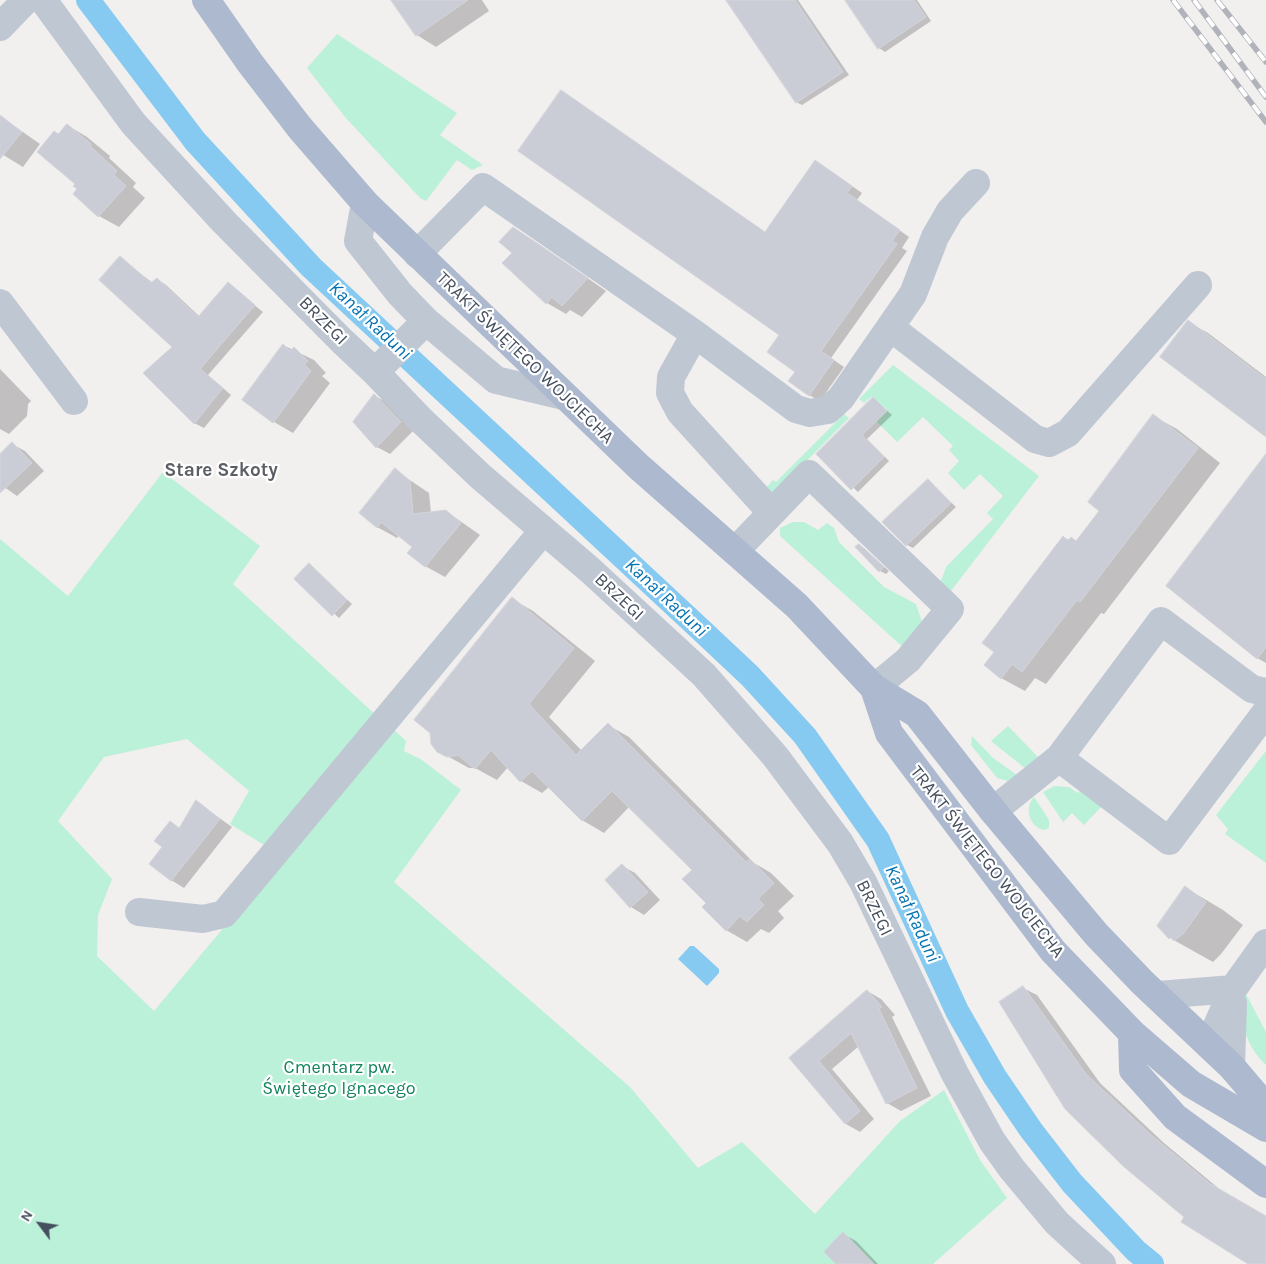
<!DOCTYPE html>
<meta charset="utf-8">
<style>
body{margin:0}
#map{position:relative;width:1266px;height:1264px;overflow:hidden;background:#f2efef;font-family:Karla,sans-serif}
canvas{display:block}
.north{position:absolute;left:15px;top:1199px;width:50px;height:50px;-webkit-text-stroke:4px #fff;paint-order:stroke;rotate:301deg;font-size:14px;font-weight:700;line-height:20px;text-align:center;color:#464f5d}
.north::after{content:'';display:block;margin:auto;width:18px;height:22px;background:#464f5d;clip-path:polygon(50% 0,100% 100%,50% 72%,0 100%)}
</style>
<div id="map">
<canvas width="1266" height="1264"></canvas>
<div class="north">N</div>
</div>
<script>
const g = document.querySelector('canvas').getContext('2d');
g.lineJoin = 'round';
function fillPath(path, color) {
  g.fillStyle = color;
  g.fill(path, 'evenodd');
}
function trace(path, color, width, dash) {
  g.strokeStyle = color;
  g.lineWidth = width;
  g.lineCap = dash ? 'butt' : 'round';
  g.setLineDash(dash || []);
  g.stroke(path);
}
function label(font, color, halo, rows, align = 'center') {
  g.font = font + ' Karla,sans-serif';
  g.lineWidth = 4.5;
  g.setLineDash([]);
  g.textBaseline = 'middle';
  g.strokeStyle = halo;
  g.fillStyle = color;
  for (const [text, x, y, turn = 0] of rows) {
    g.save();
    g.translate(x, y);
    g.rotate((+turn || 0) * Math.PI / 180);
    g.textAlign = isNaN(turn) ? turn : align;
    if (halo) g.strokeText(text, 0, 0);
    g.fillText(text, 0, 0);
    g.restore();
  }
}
fillPath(new Path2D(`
 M 337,34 L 457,113 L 440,135 L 483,165 L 472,170 L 457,160 L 426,201 L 420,198 L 345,117 L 307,68 Z
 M 893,365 L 1039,476 L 951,591 L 942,587 L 941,581 L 946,567 L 993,519 L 987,513 L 1003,496 L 980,474 L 964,490 L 948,473 L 959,461 L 949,450 L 953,446 L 923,417 L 897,442 L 876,421 L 887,410 L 872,396 L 864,403 L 859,399 Z
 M 844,414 L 849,418 L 770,498 L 763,491 L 773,480 L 776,482 Z
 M 163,472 L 260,546 L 233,584 L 378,717 L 269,848 L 230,824 L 249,791 L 187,739 L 104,757 L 58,821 L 112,879 L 98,915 L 97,956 L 154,1011 L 391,727 L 406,741 L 404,751 L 422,760 L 461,790 L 394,882 L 630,1087 L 698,1168 L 742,1142 L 815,1214 L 900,1121 L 944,1090 L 980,1160 L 1007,1198 L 933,1264 L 0,1264 L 0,539 L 68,596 Z
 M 793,522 L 804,522 L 818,530 L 827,523 L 834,528 L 839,542 L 884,587 L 916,604 L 922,622 L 906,650 L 780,536 L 780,528 Z
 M 1008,726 L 1040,759 L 1026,769 L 991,741 Z
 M 972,736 L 993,758 L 1017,775 L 1008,781 L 997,778 L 971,745 Z
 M 1266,751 L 1266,863 L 1225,834 L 1228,829 L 1216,815 Z
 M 1055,786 L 1069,787 L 1078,793 L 1081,789 L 1102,806 L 1084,825 L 1072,813 L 1063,822 L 1043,792 Z
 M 1034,797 L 1049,820 L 1049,828 L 1044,830 C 1029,827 1024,807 1034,797 Z
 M 1246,994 L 1266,1032 L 1266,1065 C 1247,1047 1237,1021 1246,994 Z`), '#bbf1d8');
fillPath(new Path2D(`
 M 690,946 L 694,946 L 719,969 L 719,973 L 707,986 L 678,959 Z`), '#86caf1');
fillPath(new Path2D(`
 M 392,0 L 482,0 L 489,11 L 436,47 L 417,35 Z
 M 727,0 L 798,0 L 849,75 L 802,105 L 796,102 Z
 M 846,0 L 917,0 L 931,21 L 885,52 L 879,48 Z
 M 0,116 L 40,144 L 23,167 L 0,153 Z
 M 67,125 L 87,137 L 110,156 L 109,158 L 136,183 L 133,187 L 145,198 L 119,227 L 99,216 L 74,194 L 78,189 L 77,184 L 59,135 Z
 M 826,168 L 862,193 L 857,200 L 909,237 L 902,248 L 907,251 L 831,358 L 844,367 L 820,401 L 809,395 L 781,335 L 766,233 Z
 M 514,229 L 533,240 L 606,291 L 582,317 L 570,310 L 566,314 L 547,303 L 513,253 Z
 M 120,258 L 153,283 L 157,279 L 166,285 L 200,317 L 228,284 L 263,312 L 208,375 L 231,395 L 204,428 L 194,423 L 174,347 Z
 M 1188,322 L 1208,333 L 1266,377 L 1266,435 Z
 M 283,345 L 314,360 L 326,373 L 322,376 L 330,383 L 293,433 L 274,422 Z
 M 0,369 L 31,401 L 28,404 L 27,416 L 9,434 L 0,429 Z
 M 375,396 L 388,403 L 414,430 L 390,454 L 377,447 L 354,421 Z
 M 874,399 L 892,415 L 867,439 L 889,461 L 858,492 L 818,454 Z
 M 1153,416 L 1177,429 L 1220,463 L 1104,614 L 1101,613 L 1046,684 L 1035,678 L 1025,691 L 1001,678 L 996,652 L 1064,538 L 1077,542 L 1101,511 Z
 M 12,444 L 25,451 L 44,471 L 17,496 L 0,484 L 0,455 Z
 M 1266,456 L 1266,663 L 1257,658 Z
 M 395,470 L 429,493 L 431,513 L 446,511 L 480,535 L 445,577 L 425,566 L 414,547 L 399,535 L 397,538 L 377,527 Z
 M 928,480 L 956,507 L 913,548 L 907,545 Z
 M 859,545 L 865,549 L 889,571 L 886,574 L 880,571 Z
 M 309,565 L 352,604 L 339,618 L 296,579 Z
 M 512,599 L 533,611 L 595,661 L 549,717 L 582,751 L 608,725 L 629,737 L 754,863 L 771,873 L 794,896 L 778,911 L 784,918 L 769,933 L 761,929 L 747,942 L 726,930 L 708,903 L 693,870 L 630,806 L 604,833 L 582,820 L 549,787 L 542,793 L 521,781 L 508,767 L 497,780 L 475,768 L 469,768 L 438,751 Z
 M 197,802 L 232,827 L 184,888 L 171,880 L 164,847 L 171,823 L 180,828 Z
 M 622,866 L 635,873 L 660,900 L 644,915 L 631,907 L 606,880 Z
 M 1186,888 L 1223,910 L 1243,925 L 1221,954 L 1213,962 L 1170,938 L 1159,926 Z
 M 1023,988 L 1037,995 L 1100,1083 L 1164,1143 L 1223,1192 L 1266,1217 L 1266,1264 L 1249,1264 L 1186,1217 L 1124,1165 L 1056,1095 L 1000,1002 Z
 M 867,991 L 881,999 L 895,1015 L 892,1017 L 931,1096 L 901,1111 L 887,1103 L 859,1046 L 832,1069 L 874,1119 L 860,1132 L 846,1124 L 790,1058 Z
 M 843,1234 L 856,1241 L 878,1264 L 838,1264 Z`), '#0003');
trace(new Path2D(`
 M 88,0 L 195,141 L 311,267 L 700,629 L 750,676 L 805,736 L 878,840 L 957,1011 L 995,1077 L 1031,1130 L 1072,1183 L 1136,1251 L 1152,1264`), '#86caf1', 24);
const building = new Path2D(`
 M 391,0 L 468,0 L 416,36 Z
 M 726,0 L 795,0 L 843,72 L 796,103 Z
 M 845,0 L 914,0 L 926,17 L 878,49 Z
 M 561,90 L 765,232 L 815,160 L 852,186 L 847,193 L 900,230 L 892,241 L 897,244 L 821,351 L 834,360 L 809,396 L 788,381 L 795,372 L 767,352 L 779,335 L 518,151 Z
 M 0,115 L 22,132 L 0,159 Z
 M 67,124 L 91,144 L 90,146 L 117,171 L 114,175 L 126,186 L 98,217 L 73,194 L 77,189 L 73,186 L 75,184 L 37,152 L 54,131 L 58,134 Z
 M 513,227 L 588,278 L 562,306 L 552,297 L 546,304 L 502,263 L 512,253 L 499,242 Z
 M 120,256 L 151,283 L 157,278 L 198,317 L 228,282 L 255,305 L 200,369 L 223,388 L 194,424 L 143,373 L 172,347 L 99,280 Z
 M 1188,320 L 1266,379 L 1266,437 L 1160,357 Z
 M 283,344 L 290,351 L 294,347 L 308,361 L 304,364 L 311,371 L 273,423 L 242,400 Z
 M 374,394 L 401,422 L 376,448 L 353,422 Z
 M 873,397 L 887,411 L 862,435 L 884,457 L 851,490 L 816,454 Z
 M 1153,414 L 1198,448 L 1080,602 L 1077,600 L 1022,672 L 1012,664 L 1001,679 L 984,665 L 994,652 L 982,643 L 1063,536 L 1068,541 L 1071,537 L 1076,541 L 1099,511 L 1088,502 Z
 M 12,442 L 32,463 L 0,493 L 0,454 Z
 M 1266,454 L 1266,647 L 1257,659 L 1166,586 Z
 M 395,468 L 410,481 L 413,514 L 446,510 L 461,523 L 425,567 L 407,553 L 412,547 L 381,522 L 377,528 L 359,513 Z
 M 928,479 L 951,503 L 906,546 L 882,522 Z
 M 859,544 L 884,567 L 879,572 L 855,547 Z
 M 309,563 L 347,600 L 332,616 L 294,579 Z
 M 512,597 L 574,648 L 529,704 L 576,755 L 608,723 L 746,862 L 750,859 L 774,883 L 758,899 L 764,905 L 747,922 L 740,916 L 726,931 L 702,907 L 706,903 L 682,879 L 692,870 L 612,791 L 582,821 L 532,771 L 520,782 L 491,750 L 475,769 L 458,755 L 447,757 L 437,752 L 431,744 L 430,733 L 414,720 Z
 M 196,800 L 220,819 L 171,881 L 149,864 L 162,847 L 154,841 L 170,821 L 179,828 Z
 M 622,864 L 648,892 L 630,908 L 605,880 Z
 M 1185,886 L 1206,902 L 1184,933 L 1174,941 L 1171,937 L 1169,939 L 1157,926 Z
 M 1023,986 L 1086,1074 L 1150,1134 L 1209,1183 L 1266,1216 L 1266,1264 L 1248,1264 L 1181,1222 L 1184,1217 L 1123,1166 L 1065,1109 L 999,1002 Z
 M 867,990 L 882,1007 L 879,1009 L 917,1088 L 886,1104 L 851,1033 L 819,1061 L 860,1111 L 845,1124 L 789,1058 Z
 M 843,1232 L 874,1264 L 836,1264 L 824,1252 Z`);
fillPath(building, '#cacdd5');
trace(building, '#d3d4db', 1);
trace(new Path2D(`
 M 43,0 L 133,123 L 224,222 L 342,341 L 375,372 L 421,420 L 480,476 L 590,570 L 704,675 L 775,756 L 840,843 L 863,882 L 954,1072 L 992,1141 L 1012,1169 L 1057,1223 L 1102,1264
 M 0,27 L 26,0
 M 365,203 L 358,241 L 400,294 L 426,321 L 496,380 L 563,396
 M 417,254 L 483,187 L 695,334 L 796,409 L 810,413 L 828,410 L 841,398 L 913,294 L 935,237 L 950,211 L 976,183
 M 0,303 L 74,401
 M 890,327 L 1035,439 L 1049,443 L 1068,433 L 1198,285
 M 695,334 L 671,377 L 670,393 L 680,412 L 771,512
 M 375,372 L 426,321
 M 735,551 L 809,474 L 950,609 L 908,660 L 874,688
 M 1266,692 L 1252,689 L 1161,621 L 1059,758 L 1169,841 L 1266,712
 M 993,811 L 1059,758
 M 139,912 L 203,919 L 224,914 L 543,531
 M 1158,995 L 1233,989
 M 1209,1044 L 1233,989 L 1266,943
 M 1231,1066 L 1233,1003`), '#bfc7d2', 28);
trace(new Path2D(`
 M 206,0 L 250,63 L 300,128 L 365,203 L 638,466 L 797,606 L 874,688 L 917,714 L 993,811 L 1096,934 L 1143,983 L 1231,1066 L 1266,1107
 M 874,688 L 889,733 L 1053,951 L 1132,1033 L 1191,1084 L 1266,1128
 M 1132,1033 L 1133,1070 L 1175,1117 L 1266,1184`), '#adb9cf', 28);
const rail = new Path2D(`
 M 1173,0 L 1266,122
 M 1194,0 L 1266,97
 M 1217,0 L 1266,62`);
trace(rail, '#b1b3ba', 5.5);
trace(rail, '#fff', 4, [11]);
label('18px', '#464f5d', '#fff', [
 ["BRZEGI",323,321,45],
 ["TRAKT ŚWIĘTEGO WOJCIECHA",525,358,44],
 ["BRZEGI",619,597,43],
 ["TRAKT ŚWIĘTEGO WOJCIECHA",987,862,52],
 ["BRZEGI",874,908,64]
]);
label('18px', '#12835c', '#fff', [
 ["Cmentarz pw.",339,1068],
 ["Świętego Ignacego",339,1089]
]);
label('italic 19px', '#0573b2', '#fff', [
 ["Kanał Raduni",370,321,43],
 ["Kanał Raduni",666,598,43],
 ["Kanał Raduni",912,914,65]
]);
label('bold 19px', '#5b5e64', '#fff', [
 ["Stare Szkoty",221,471]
]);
</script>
